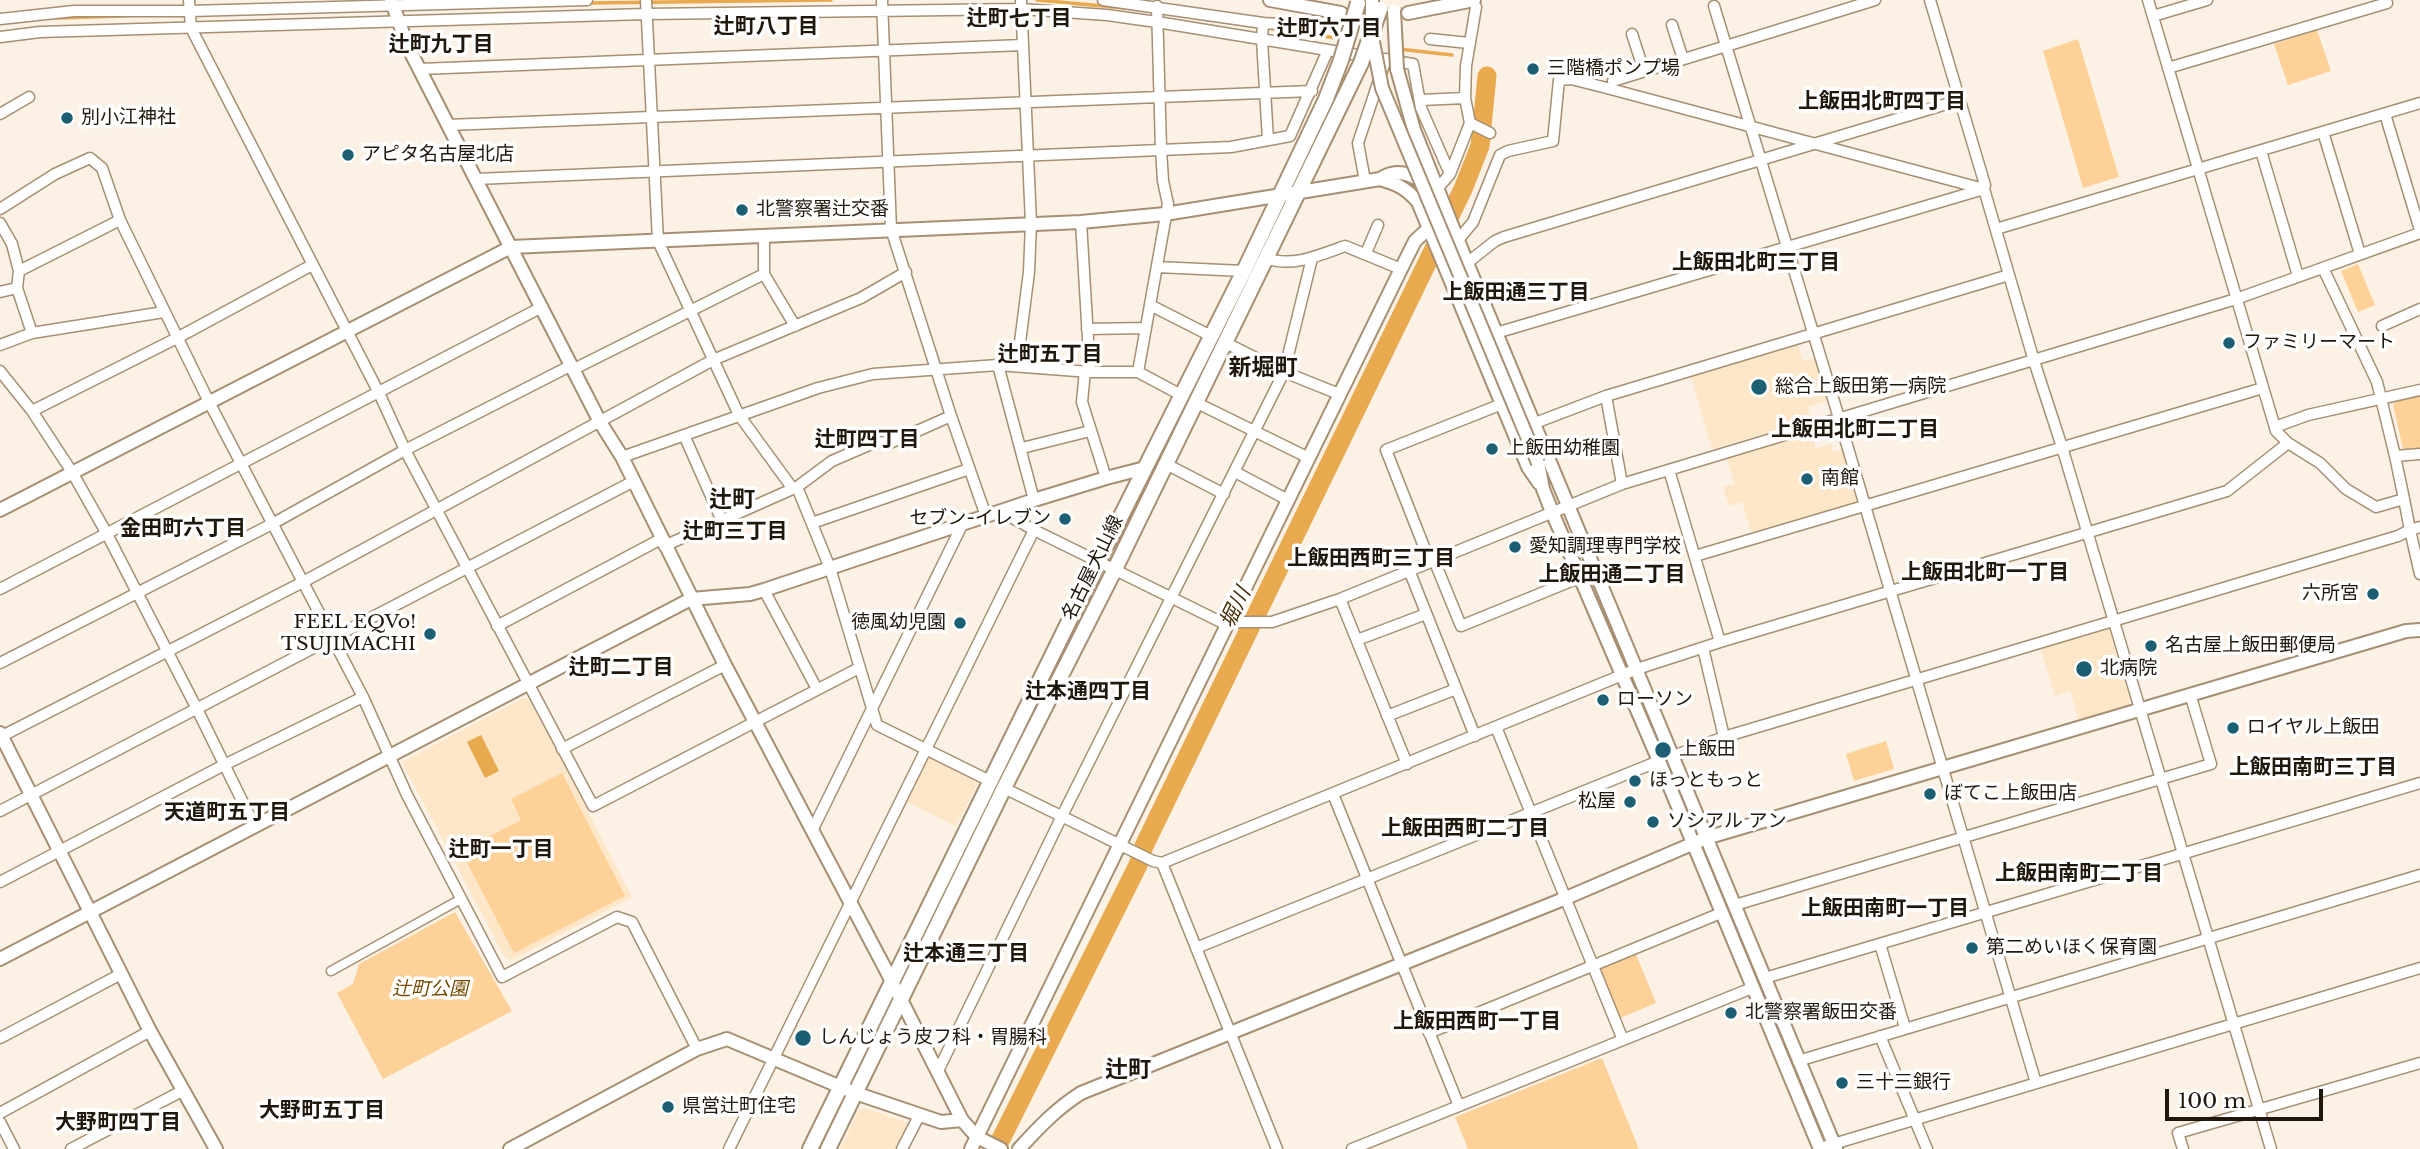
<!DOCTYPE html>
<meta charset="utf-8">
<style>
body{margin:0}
#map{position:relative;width:2420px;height:1149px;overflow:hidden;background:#fbf1e5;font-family:"Libre Baskerville",serif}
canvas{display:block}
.scale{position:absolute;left:2165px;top:1089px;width:158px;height:32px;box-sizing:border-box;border:4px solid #21180d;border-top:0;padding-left:9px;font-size:21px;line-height:24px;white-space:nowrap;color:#21180d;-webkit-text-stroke:5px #fff;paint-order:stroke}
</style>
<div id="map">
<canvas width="2420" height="1149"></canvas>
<div class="scale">100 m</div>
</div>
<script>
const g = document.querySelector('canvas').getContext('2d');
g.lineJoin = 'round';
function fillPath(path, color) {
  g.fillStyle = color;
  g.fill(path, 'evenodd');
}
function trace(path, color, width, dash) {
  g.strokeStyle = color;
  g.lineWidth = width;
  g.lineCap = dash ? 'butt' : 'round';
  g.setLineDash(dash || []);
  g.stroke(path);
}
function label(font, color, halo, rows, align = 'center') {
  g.font = font + ' "Libre Baskerville","Noto Sans JP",serif';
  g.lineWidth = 7;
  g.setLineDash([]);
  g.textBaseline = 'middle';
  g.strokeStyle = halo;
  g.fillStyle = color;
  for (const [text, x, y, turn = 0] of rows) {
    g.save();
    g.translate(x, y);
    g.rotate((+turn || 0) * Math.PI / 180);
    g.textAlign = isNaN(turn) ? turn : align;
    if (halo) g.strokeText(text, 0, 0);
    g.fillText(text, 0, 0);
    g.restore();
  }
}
fillPath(new Path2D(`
 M 1797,342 L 1803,361 L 1816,358 L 1829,400 L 1808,407 L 1811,420 L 1712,449 L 1690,374 Z
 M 1812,434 L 1816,449 L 1831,444 L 1833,452 L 1842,449 L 1859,504 L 1752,535 L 1742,502 L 1729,506 L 1723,487 L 1735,484 L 1727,459 Z
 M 2106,628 L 2109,629 L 2130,700 L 2128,706 L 2079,720 L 2070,691 L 2055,696 L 2040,648 Z
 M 523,698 L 530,699 L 632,897 L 512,960 L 504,956 L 402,762 Z
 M 931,755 L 980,779 L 956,826 L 905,801 L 928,756 Z
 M 866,1108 L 908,1123 L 896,1149 L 840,1149 L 859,1110 Z`), '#fee7c8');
fillPath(new Path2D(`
 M 2317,30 L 2331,71 L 2288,85 L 2274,44 Z
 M 2078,39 L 2119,177 L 2083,188 L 2043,51 Z
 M 2358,264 L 2375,305 L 2358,312 L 2341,271 Z
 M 2420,394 L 2420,449 L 2403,449 L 2393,405 L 2397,399 Z
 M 1886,741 L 1894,769 L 1854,781 L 1846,754 Z
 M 562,773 L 625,896 L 514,953 L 461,851 L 521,820 L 511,799 Z
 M 455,912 L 512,1011 L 383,1079 L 337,993 L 353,984 L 359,964 Z
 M 1635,952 L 1656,1003 L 1618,1019 L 1597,967 Z
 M 1602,1058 L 1639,1149 L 1468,1149 L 1455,1117 Z`), '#fdd197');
fillPath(new Path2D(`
 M 481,735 L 499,771 L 485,778 L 467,742 Z`), '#e8a94f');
trace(new Path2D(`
 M 1037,0 L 1125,8
 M 588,3 L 831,0
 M 57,18 L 122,16
 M 1267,28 L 1343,39
 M 1399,49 L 1452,55`), '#e8a94f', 3.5);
trace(new Path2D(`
 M 996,1149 L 1138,865 L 1144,846 L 1463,189 L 1480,146 L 1487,76`), '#e8a94f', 19);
trace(new Path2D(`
 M 1346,13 L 1408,13`), '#dad0c5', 12, [12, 6]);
const pedestrian = new Path2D(`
 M 331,971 L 461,899`);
const minor = new Path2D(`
 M 189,0 L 191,28 L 379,393 L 405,450 L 593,806 L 859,668
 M 646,0 L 658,241 L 739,415 L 793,489
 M 882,0 L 891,229 L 951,416 L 986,516
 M 1103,0 L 1263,23 L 1280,24 L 1285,22
 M 1930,0 L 1985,185 L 1984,189 L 2034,361 L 2062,447 L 2271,1149
 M 2148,0 L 2276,431 L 2288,443 L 2320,463 L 2346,489 L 2376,507 L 2404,499 L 2410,530 L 2420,527
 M 1714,6 L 1839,418 L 2036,1083
 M 2153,16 L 2207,0
 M 0,19 L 74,11 L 190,11 L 587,0
 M 1263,23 L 1262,40 L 1268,140
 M 1672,25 L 1683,59
 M 1632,34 L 1644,71
 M 0,37 L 40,32 L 646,14 L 1021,9 L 1107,15 L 1157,22 L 1413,64 L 1421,108 L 1450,174
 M 1430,39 L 1469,43
 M 2168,68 L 2387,3
 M 420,69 L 1023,45
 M 1613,81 L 1875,0
 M 1421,100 L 1465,98
 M 0,114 L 29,97
 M 2385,114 L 2420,230
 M 1470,123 L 1490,133
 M 448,125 L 1312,91
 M 2323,132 L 2360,254
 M 2261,151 L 2298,276
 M 476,179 L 1231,147 L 1290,136 L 1328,50
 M 1365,181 L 1358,143 L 1386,59
 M 1438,188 L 1450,174 L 1470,123 L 1465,98 L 1466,66 L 1476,7
 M 0,209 L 55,174 L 90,158 L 102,168 L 120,220 L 209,402 L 363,697 L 407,795 L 502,977 L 617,917 L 632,922 L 697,1049
 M 1081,222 L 1090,372
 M 0,223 L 12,244 L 19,271 L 17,288 L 32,333 L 164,312
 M 1996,229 L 2420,103
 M 764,235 L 764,274 L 795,326
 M 1458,240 L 1473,222 L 1500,155 L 1508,151 L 1553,141 L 1559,80 L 1571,79 L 1603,87 L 1984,189
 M 1366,253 L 1378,225
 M 1266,258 C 1292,268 1320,255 1345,246 L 1401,269
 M 1467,263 L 1495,241 L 1504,237 L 1960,100
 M 1157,267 L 1244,271
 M 2323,268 L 2377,382 L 2395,456 L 2420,454
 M 19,271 L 120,220
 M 0,292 L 17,288
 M 1150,305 L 1211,336
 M 2382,326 L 2420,309
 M 1087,329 L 1146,328
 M 1496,333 L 1984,189
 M 1224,342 L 1284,372 L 1339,394
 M 0,345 L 32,333
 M 998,365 L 1034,500
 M 1017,366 L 1029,272 L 1031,223 L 1021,0
 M 574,369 L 764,274
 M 0,371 L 32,411 L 72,472 L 107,534 L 197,709 L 255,827
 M 1085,371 L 1082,402 L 1106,478
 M 1138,372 L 1168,204 L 1163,181 L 1161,149 L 1157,6
 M 1606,396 L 1622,484
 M 1195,402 L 1309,458
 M 32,411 L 177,338 L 312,265
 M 1535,423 L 1606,396 L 2009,275
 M 2275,427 L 2308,415 L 2420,390
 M 684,435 L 722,521
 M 1022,448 L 1090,431
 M 2395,456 L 2404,499
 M 622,457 L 818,388 L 873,374 L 998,365 L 1090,372 L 1138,372 L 1181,395
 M 1166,464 L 1224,494
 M 1669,470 L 1720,642
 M 1235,472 L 1288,500
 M 797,487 L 830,568 L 877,725 L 992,782
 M 1002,512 L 1034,530 L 1227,625
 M 812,523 L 969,469
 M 664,546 L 797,487 L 832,461 L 876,442 L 890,443 L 951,416
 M 1695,556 L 2263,388
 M 1434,560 L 1461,626 L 1581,577
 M 1430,562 L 1386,450 L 1502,404
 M 1409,570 L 1475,736
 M 0,589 L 542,307
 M 764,590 L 817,689
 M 1340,599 L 1407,764
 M 1229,620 L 1240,622 L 1272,622 L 1340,599 L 1622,484 L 2236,299 L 2420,233
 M 497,626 L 661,539
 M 1357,640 L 1426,614
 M 1703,648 L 1724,737
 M 0,663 L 272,524 L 405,450 L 572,365
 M 1387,716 L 1456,689
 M 1496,727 L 1623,1040
 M 0,737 L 303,582 L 713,360 L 861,298 L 906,272
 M 562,749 L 725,665
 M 1673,756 L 1724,737 L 2398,536 L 2410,530 L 2420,574
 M 1004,788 L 1153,861 L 1162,863 L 1637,669 L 1720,642 L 2227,491 L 2288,443
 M 1333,794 L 1459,1106
 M 0,811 L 634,481
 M 812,831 L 962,525
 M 1162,863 L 1277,1149
 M 0,882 L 224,765 L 363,697
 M 1735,905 L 2211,764 L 2190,694
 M 1880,944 L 1905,1028
 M 1196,948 L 1659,761
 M 1765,978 L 2420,783
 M 1429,1033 L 1721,913
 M 1880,1036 L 1927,1149
 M 0,1038 L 121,974
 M 1798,1061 L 2420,875
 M 938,1071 L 1062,816 L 1284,372 L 1312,258
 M 0,1113 L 150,1031
 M 0,1122 L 14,1149
 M 1820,1148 L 2420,968
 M 71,1149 L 182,1091
 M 729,1149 L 1034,530
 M 902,1149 L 920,1114
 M 1352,1149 L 1752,988
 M 2183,1149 L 2178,1133 L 2420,1063`);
const tertiary = new Path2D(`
 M 391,0 L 408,47 L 600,422 L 622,457 L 725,665 L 887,972 L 962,1120 L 977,1137 L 1001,1149
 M 1270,0 L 1341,13
 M 1408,13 L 1474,0
 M 1397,69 L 1414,130 L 1467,263 L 1836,1149
 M 1380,179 C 1397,184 1406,188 1418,202 L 1528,467 L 1539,483
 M 1538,463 L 1543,489 L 1552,512 L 1659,761 L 1820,1149
 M 0,510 L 511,247 L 1081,222 L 1165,214 L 1380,179 C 1403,163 1422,182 1439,195
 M 0,733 L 150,1031 L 216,1149
 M 0,959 L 691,599 L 750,594 L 764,590 L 1034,500 L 1106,478 L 1145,468
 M 510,1149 L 697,1049 L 727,1039 L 855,1093 L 941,1122 L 962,1120
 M 971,1149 L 1401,269 L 1415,241 L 1429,228
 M 1019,1149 C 1039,1127 1056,1109 1081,1093 L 1566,898 L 1706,838 L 2406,631 L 2420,630`);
const secondary = new Path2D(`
 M 810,1149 L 1098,562 L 1244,271 L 1326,99 L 1341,60
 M 828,1149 L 1004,788 L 1115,569 L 1361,63`);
trace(pedestrian, '#a68f72', 11);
trace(minor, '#a68f72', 13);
trace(tertiary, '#a68f72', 16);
trace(secondary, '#a68f72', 18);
trace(pedestrian, '#fff', 8);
trace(minor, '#fff', 10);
trace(tertiary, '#fff', 12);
trace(secondary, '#fff', 14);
const tertiaryBridge = new Path2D(`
 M 1372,0 L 1372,37 L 1382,88 L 1538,463
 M 1394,11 L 1397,69`);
const secondaryBridge = new Path2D(`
 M 1341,60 L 1358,3
 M 1361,63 L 1380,9`);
trace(tertiaryBridge, '#a68f72', 16, []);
trace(secondaryBridge, '#a68f72', 18, []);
trace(tertiaryBridge, '#fff', 12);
trace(secondaryBridge, '#fff', 14);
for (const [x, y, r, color] of [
 [1533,69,7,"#1c5f73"],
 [67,118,7,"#1c5f73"],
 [348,155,7,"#1c5f73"],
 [742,210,7,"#1c5f73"],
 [2229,343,7,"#1c5f73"],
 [1759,387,9,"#1c5f73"],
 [1492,449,7,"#1c5f73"],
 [1807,479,7,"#1c5f73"],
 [1065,519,7,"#1c5f73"],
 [1515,547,7,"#1c5f73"],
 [2373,594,7,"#1c5f73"],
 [960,623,7,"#1c5f73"],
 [430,634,7,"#1c5f73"],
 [2151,646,7,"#1c5f73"],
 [2084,669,9,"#1c5f73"],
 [1603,700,7,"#1c5f73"],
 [2233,728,7,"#1c5f73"],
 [1663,750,9,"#1c5f73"],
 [1635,781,7,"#1c5f73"],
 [1930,794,7,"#1c5f73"],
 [1630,802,7,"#1c5f73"],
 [1653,822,7,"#1c5f73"],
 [1972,948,7,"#1c5f73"],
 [1731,1013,7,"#1c5f73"],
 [803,1038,9,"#1c5f73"],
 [1842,1083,7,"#1c5f73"],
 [668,1107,7,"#1c5f73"]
]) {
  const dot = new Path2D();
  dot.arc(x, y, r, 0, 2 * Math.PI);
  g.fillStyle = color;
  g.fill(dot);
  trace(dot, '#fff', 2.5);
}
label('19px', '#21180d', '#fff', [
 ["三階橋ポンプ場",1547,69],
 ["別小江神社",81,118],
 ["アピタ名古屋北店",362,155],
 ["北警察署辻交番",756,210],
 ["ファミリーマート",2243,343],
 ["総合上飯田第一病院",1775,387],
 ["上飯田幼稚園",1506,449],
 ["南館",1821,479],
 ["セブン-イレブン",1051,519,"right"],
 ["愛知調理専門学校",1529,547],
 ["六所宮",2359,594,"right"],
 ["FEEL EQVo!",416,623,"right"],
 ["TSUJIMACHI",416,645,"right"],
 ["徳風幼児園",946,623,"right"],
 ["名古屋上飯田郵便局",2165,646],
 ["北病院",2100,669],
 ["ローソン",1617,700],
 ["ロイヤル上飯田",2247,728],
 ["上飯田",1679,750],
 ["ほっともっと",1649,781],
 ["ぼてこ上飯田店",1944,794],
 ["松屋",1616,802,"right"],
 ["ソシアル アン",1667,822],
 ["第二めいほく保育園",1986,948],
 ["北警察署飯田交番",1745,1013],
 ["しんじょう皮フ科・胃腸科",819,1038],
 ["三十三銀行",1856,1083],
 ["県営辻町住宅",682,1107]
], 'left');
label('19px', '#21180d', '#fff', [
 ["名古屋犬山線",1093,568,-64]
]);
label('italic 19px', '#764d03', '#fff', [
 ["辻町公園",430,990]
]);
label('bold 21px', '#21180d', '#fff', [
 ["辻町七丁目",1019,19],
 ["辻町八丁目",766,27],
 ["辻町六丁目",1329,29],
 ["辻町九丁目",441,45],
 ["上飯田北町四丁目",1882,102],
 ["上飯田北町三丁目",1756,263],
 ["上飯田通三丁目",1516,293],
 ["辻町五丁目",1050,355],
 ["上飯田北町二丁目",1855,430],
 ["辻町四丁目",867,440],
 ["金田町六丁目",183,529],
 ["辻町三丁目",735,532],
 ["上飯田西町三丁目",1371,559],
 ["上飯田北町一丁目",1985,573],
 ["上飯田通二丁目",1612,575],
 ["辻町二丁目",621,668],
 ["辻本通四丁目",1088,692],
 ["上飯田南町三丁目",2313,768],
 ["天道町五丁目",227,813],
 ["上飯田西町二丁目",1465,829],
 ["辻町一丁目",501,850],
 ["上飯田南町二丁目",2079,874],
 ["上飯田南町一丁目",1885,909],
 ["辻本通三丁目",966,954],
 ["上飯田西町一丁目",1477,1022],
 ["大野町五丁目",322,1111],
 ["大野町四丁目",118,1123]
]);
label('italic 21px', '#472e06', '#fff', [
 ["堀川",1236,608,-64]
]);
label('bold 23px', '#21180d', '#fff', [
 ["新堀町",1263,369],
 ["辻町",732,501],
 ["辻町",1128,1071]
]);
</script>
